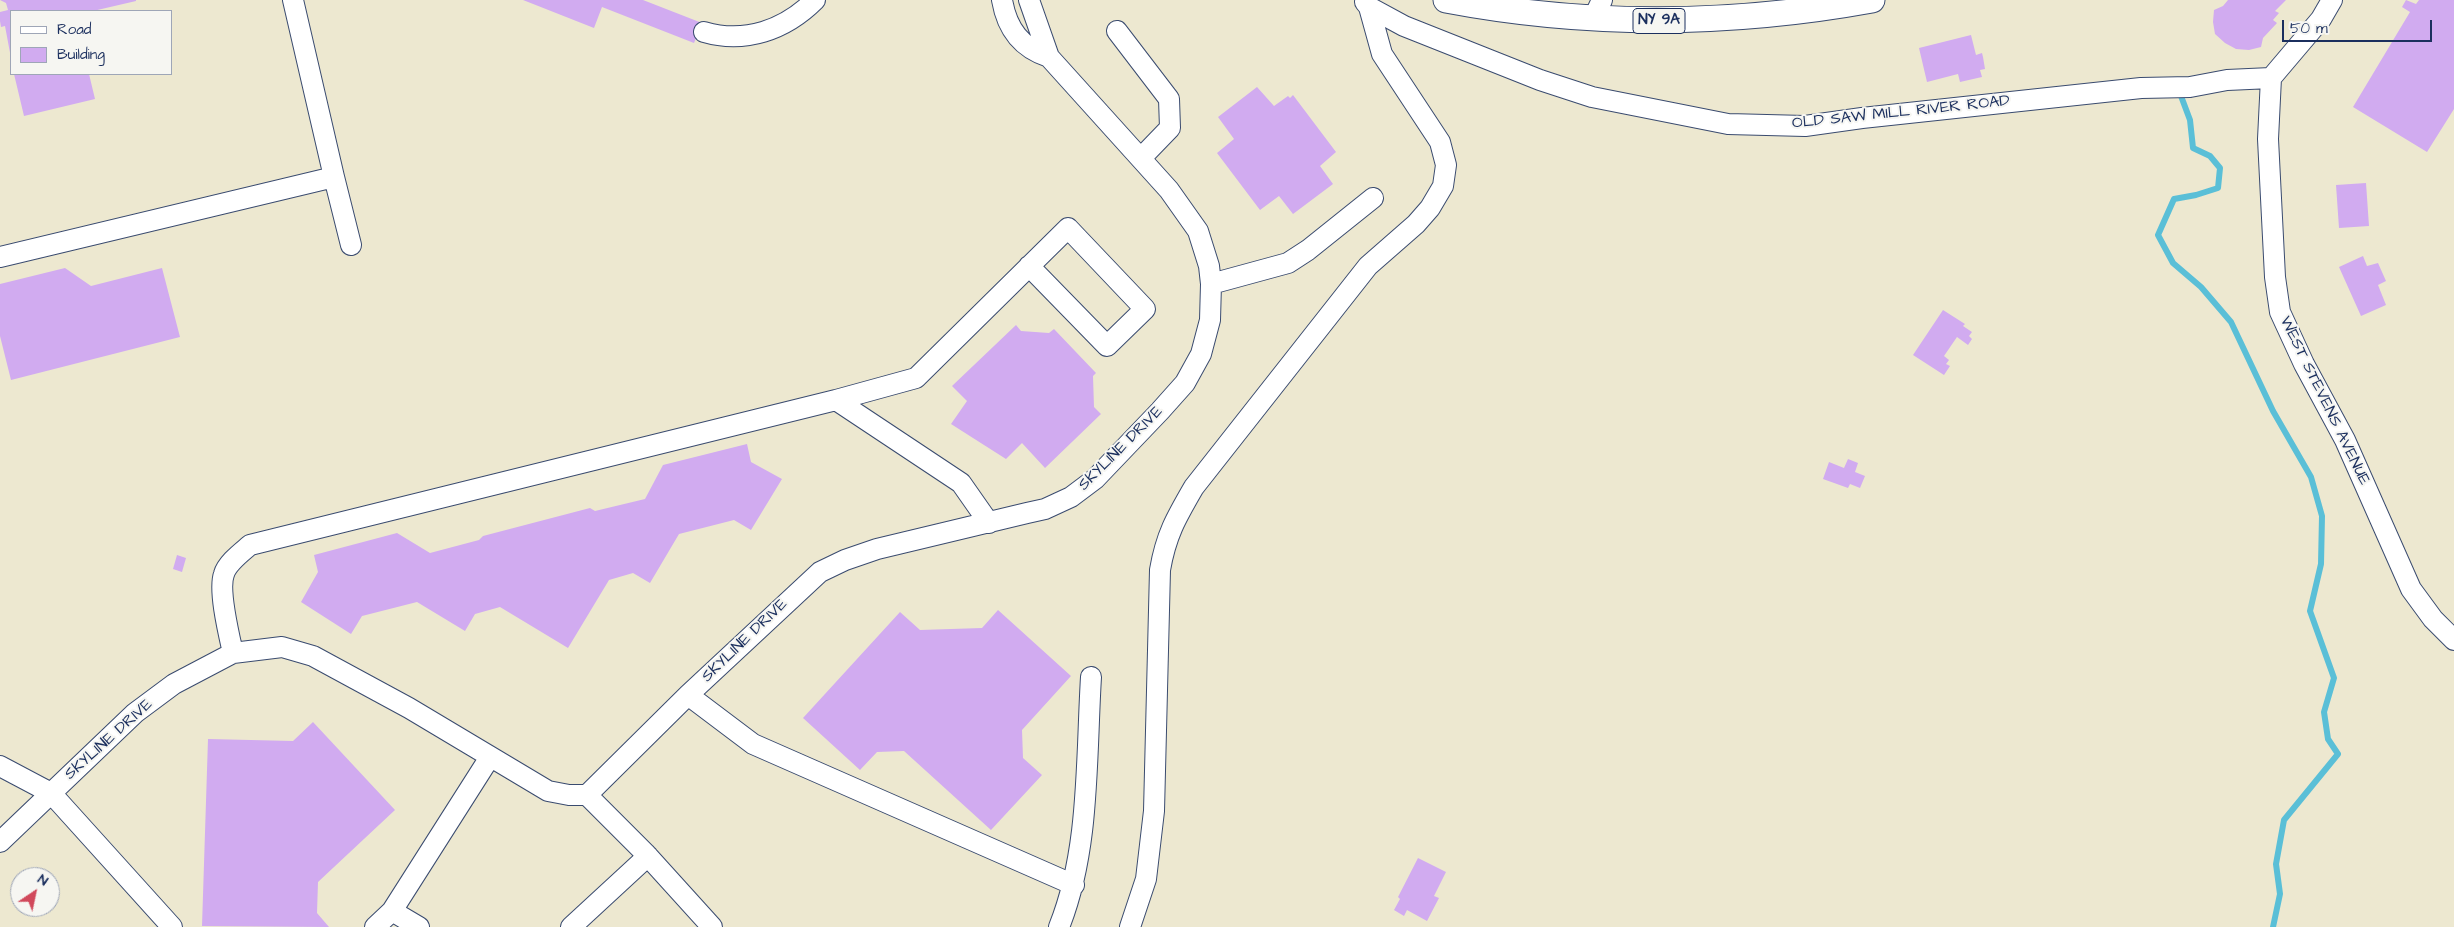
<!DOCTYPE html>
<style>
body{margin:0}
#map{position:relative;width:2454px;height:927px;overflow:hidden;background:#ede8d0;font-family:"Architects Daughter",sans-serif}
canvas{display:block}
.legend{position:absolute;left:10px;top:10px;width:162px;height:65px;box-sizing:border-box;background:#f6f6f2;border:1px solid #9ea6b7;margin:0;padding:6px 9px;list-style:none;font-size:15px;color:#1b2f5e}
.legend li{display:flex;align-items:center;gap:10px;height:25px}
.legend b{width:25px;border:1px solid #9ea6b7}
.north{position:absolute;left:10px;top:867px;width:50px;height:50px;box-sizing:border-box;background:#f6f6f2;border:1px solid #9ea6b7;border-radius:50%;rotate:34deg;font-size:14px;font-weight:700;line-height:20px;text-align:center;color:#1b2f5e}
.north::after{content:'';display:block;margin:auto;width:18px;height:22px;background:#d1495b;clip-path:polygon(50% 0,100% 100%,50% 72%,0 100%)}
.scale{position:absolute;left:2282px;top:20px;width:150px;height:22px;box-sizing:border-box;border:2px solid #1b2f5e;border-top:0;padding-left:6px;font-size:15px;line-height:18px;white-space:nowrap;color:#1b2f5e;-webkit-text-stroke:4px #f6f6f2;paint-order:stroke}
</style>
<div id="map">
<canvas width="2454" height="927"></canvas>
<ul class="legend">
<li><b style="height:6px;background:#fff"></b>Road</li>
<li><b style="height:14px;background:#d1abf0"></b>Building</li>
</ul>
<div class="north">N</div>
<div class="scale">50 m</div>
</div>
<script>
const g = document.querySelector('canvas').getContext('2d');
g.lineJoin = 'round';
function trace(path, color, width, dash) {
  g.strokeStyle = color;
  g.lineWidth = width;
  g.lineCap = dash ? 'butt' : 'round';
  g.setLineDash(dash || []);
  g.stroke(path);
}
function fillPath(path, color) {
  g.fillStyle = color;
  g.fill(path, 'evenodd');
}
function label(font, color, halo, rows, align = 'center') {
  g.font = font + ' "Architects Daughter",sans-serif';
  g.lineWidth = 4;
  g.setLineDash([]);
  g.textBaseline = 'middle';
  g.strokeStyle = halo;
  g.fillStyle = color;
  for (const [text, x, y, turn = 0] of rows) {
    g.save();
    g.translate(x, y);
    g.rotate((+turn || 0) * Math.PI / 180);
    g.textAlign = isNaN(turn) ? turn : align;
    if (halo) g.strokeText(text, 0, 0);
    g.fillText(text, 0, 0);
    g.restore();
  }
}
trace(new Path2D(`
 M 2181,96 L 2190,120 L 2193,148 L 2210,156 L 2220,168 L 2218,188 L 2196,195 L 2174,199 L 2158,235 L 2173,263 L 2201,287 L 2231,322 L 2273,411 L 2311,477 L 2322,516 L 2321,564 L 2310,611 L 2334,678 L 2324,712 L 2328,739 L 2338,754 L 2284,820 L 2276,864 L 2280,894 L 2273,927`), '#5abfd7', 6);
fillPath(new Path2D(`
 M 0,0 L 136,0 L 136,1 L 93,11 L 11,11 L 11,58 L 5,26 L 1,27 L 0,21 L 0,12 L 8,10 L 6,3 Z
 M 523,0 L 643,0 L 702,23 L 694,43 L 602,7 L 594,28 Z
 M 2228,0 L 2286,0 L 2275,11 L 2279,13 L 2273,20 L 2277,23 L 2263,38 L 2261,47 L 2249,50 L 2236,49 L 2225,43 L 2215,34 L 2213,22 L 2214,10 L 2223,6 Z
 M 2406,0 L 2416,4 L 2419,0 L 2454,0 L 2454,109 L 2427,152 L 2353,107 L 2410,12 L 2402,7 Z
 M 1971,35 L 1976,55 L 1982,53 L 1983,57 L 1985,69 L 1980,70 L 1982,77 L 1960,82 L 1958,74 L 1927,82 L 1919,48 Z
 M 14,74 L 89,74 L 95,99 L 24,116 Z
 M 1257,87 L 1274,106 L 1288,96 L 1290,98 L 1293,95 L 1336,152 L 1320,166 L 1333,184 L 1293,214 L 1279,196 L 1260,210 L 1217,153 L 1234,139 L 1218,117 Z
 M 2366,183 L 2369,226 L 2339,228 L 2336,185 Z
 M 2363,256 L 2367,266 L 2378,263 L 2386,281 L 2378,285 L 2386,305 L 2361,316 L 2339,267 Z
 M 65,268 L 91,286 L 162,268 L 180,337 L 11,380 L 0,336 L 0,284 Z
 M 1943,310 L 1965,324 L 1963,326 L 1972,332 L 1969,336 L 1972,339 L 1968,345 L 1957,337 L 1944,356 L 1949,360 L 1946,364 L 1950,366 L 1944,375 L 1913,355 Z
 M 1016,325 L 1021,331 L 1049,333 L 1054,329 L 1096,373 L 1093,376 L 1094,407 L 1101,414 L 1045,468 L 1022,443 L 1006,459 L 951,424 L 967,401 L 952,386 Z
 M 747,444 L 751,462 L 782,479 L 751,530 L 734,520 L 679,534 L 650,583 L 633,573 L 609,580 L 568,648 L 500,607 L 475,614 L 465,631 L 417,602 L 362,616 L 351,634 L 301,602 L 318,572 L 314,555 L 397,533 L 430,553 L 479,540 L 483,536 L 590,508 L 595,511 L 645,499 L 663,465 Z
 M 1848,459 L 1858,463 L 1855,472 L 1865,476 L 1860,488 L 1850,484 L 1848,488 L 1823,479 L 1829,462 L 1844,468 Z
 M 177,555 L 186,558 L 182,572 L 173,569 Z
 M 998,610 L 1071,676 L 1022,730 L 1023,758 L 1042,775 L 991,830 L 904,751 L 877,752 L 860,770 L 803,718 L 900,612 L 920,630 L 982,628 Z
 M 313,722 L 395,810 L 318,882 L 317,913 L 329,927 L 202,926 L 208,739 L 293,741 Z
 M 1418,858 L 1446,872 L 1434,896 L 1439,898 L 1427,921 L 1407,910 L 1404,916 L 1394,910 L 1400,899 L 1398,897 Z`), '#d1abf0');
const minor = new Path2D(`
 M 1002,0 C 1007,29 1021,48 1049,57
 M 1365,2 L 1369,7 L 1404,26 L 1540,80 L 1592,97 L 1728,124 L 1805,126 L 1862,118 L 2141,88 L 2190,87 L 2227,80 L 2271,78 L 2321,19 L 2332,0
 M 1593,19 L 1602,0
 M 1117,31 L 1169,99 L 1170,128 L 1141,158
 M 704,32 C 745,44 785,30 815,0
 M 2271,78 L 2268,139 L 2275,277 L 2280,312 L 2304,364 L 2345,440 L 2411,589 L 2433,619 L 2454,640
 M 334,177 L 351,245
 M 0,257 L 334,177 L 293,0
 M 1211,284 L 1288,263 L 1308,250 L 1373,198
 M 836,400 L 916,378 L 1068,228 L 1145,309 L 1107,346 L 1029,266
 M 233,653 C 229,635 218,590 224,574 C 227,563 242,552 250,545 L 836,400 L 961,483 L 989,523
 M 688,695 L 753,744 L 1074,885
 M 0,766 L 51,793 L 172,927
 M 587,795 L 645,853 L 712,927
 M 0,842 L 135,713 L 174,684 L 233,653 L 282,647 L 313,656 L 409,708 L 548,791 L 569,795 L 587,795 L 688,695 L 820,572 L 845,560 L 877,549 L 1027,513 L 1045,509 L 1071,497 L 1095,479 L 1160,411 L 1185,383 L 1201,354 L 1210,320 L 1211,284 L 1209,266 L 1198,231 L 1169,190 L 1049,57 L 1029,0
 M 392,911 L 419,927
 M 375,927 L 392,911 L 490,757
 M 571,927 L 648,856
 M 1059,927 C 1090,850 1086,759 1091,677
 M 1130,927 L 1146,879 L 1154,811 L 1160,570 C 1166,535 1176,518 1194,487 L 1368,266 L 1416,224 L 1430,208 L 1443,186 L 1446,165 L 1440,142 L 1382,54 L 1369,7`);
const major = new Path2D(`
 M 1446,0 C 1588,27 1729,26 1872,0`);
trace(minor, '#3a4b6f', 22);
trace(major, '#3a4b6f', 27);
trace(minor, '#fff', 20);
trace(major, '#fff', 25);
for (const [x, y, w] of [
 [1659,21,52]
]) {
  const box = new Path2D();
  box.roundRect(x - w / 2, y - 12.5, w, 25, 4);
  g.fillStyle = '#f6f6f2';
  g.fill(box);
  trace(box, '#1b2f5e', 1);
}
label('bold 15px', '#1b2f5e', null, [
 ["NY 9A",1659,21]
]);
label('16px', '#1b2f5e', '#f6f6f2', [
 ["OLD SAW MILL RIVER ROAD",1901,113,-6],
 ["WEST STEVENS AVENUE",2324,401,64],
 ["SKYLINE DRIVE",1121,449,-45],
 ["SKYLINE DRIVE",745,641,-44],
 ["SKYLINE DRIVE",109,740,-42]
]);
</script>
